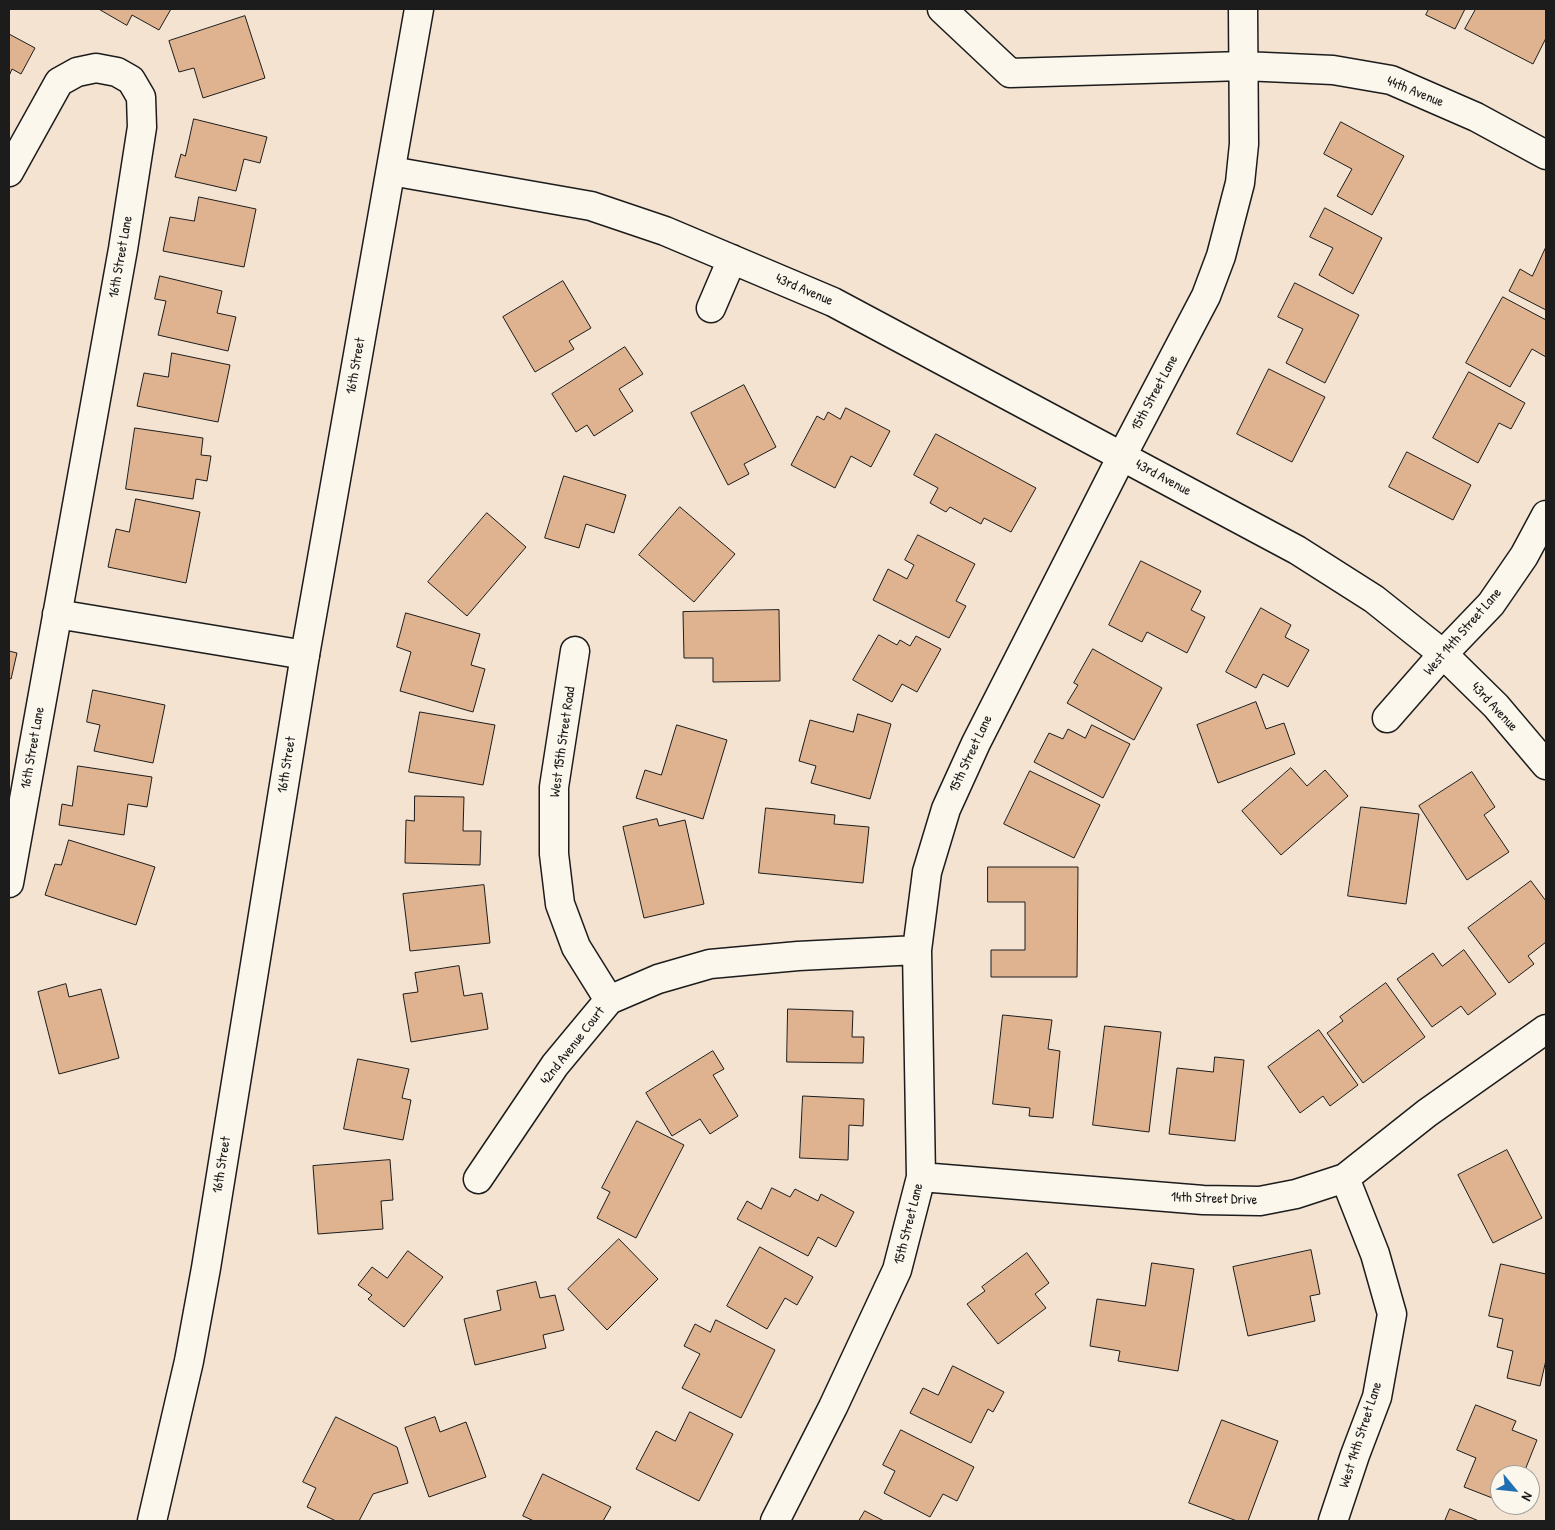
<!DOCTYPE html>
<style>
body{margin:0}
#map{position:relative;width:1555px;height:1530px;overflow:hidden;background:#f3e3d0;font-family:"Patrick Hand",sans-serif}
canvas{display:block}
.frame{position:absolute;inset:0;border:10px solid #1c1c1c;pointer-events:none}
.north{position:absolute;left:1490px;top:1465px;width:50px;height:50px;box-sizing:border-box;background:#fbf7ec;border:1px solid #a29f99;border-radius:50%;rotate:118deg;font-size:14px;font-weight:700;line-height:20px;text-align:center;color:#1c1c1c}
.north::after{content:'';display:block;margin:auto;width:18px;height:22px;background:#1f6fb2;clip-path:polygon(50% 0,100% 100%,50% 72%,0 100%)}
</style>
<div id="map">
<canvas width="1555" height="1530"></canvas>
<div class="frame"></div>
<div class="north">N</div>
</div>
<script>
const g = document.querySelector('canvas').getContext('2d');
g.lineJoin = 'round';
function fillPath(path, color) {
  g.fillStyle = color;
  g.fill(path, 'evenodd');
}
function trace(path, color, width, dash) {
  g.strokeStyle = color;
  g.lineWidth = width;
  g.lineCap = dash ? 'butt' : 'round';
  g.setLineDash(dash || []);
  g.stroke(path);
}
function label(font, color, halo, rows, align = 'center') {
  g.font = font + ' "Patrick Hand",sans-serif';
  g.lineWidth = 4.5;
  g.setLineDash([]);
  g.textBaseline = 'middle';
  g.strokeStyle = halo;
  g.fillStyle = color;
  for (const [text, x, y, turn = 0] of rows) {
    g.save();
    g.translate(x, y);
    g.rotate((+turn || 0) * Math.PI / 180);
    g.textAlign = isNaN(turn) ? turn : align;
    if (halo) g.strokeText(text, 0, 0);
    g.fillText(text, 0, 0);
    g.restore();
  }
}
const building = new Path2D(`
 M 99,9 L 171,9 L 159,30 L 132,15 L 127,25 Z
 M 1429,9 L 1465,9 L 1455,29 L 1426,15 Z
 M 1476,9 L 1546,9 L 1546,38 L 1533,64 L 1465,29 Z
 M 245,16 L 265,78 L 203,98 L 194,68 L 179,72 L 169,41 Z
 M 9,34 L 35,48 L 21,74 L 12,69 L 9,76 Z
 M 194,119 L 267,137 L 260,163 L 244,159 L 236,191 L 175,177 L 181,154 L 185,156 Z
 M 1341,122 L 1404,156 L 1372,215 L 1337,196 L 1352,169 L 1324,154 Z
 M 199,197 L 256,209 L 244,267 L 163,251 L 170,217 L 194,221 Z
 M 1325,208 L 1382,238 L 1353,294 L 1319,275 L 1333,248 L 1310,237 Z
 M 1546,247 L 1546,310 L 1509,291 L 1520,269 L 1532,276 Z
 M 160,276 L 222,291 L 217,313 L 236,317 L 228,351 L 158,335 L 166,301 L 155,299 Z
 M 563,281 L 591,328 L 569,341 L 574,349 L 535,372 L 503,317 Z
 M 1295,283 L 1359,315 L 1325,383 L 1286,363 L 1303,329 L 1278,317 Z
 M 1503,297 L 1546,320 L 1546,357 L 1532,349 L 1510,387 L 1466,363 Z
 M 625,347 L 643,374 L 619,389 L 633,411 L 594,436 L 587,425 L 576,432 L 552,394 Z
 M 172,353 L 230,365 L 218,422 L 137,406 L 144,373 L 168,377 Z
 M 1269,369 L 1325,397 L 1292,462 L 1237,434 Z
 M 1469,372 L 1525,403 L 1511,429 L 1499,423 L 1478,463 L 1433,438 Z
 M 744,385 L 776,447 L 744,464 L 749,474 L 728,485 L 691,413 Z
 M 846,408 L 890,431 L 871,467 L 851,456 L 835,488 L 791,465 L 817,416 L 824,420 L 828,412 L 840,419 Z
 M 135,428 L 203,438 L 201,455 L 211,456 L 207,481 L 196,479 L 193,499 L 126,489 Z
 M 936,434 L 1036,488 L 1011,532 L 984,518 L 981,524 L 950,507 L 946,512 L 930,503 L 938,488 L 914,475 Z
 M 1407,452 L 1471,485 L 1453,520 L 1389,487 Z
 M 564,476 L 626,495 L 614,533 L 586,524 L 579,548 L 545,538 Z
 M 136,499 L 200,512 L 186,583 L 108,567 L 116,529 L 129,532 Z
 M 680,507 L 735,554 L 694,602 L 639,555 Z
 M 487,513 L 526,547 L 467,616 L 428,582 Z
 M 918,535 L 975,564 L 956,601 L 966,606 L 949,638 L 873,600 L 888,569 L 907,579 L 914,565 L 905,560 Z
 M 1141,561 L 1201,591 L 1191,610 L 1205,617 L 1187,653 L 1147,632 L 1142,642 L 1109,625 Z
 M 1261,608 L 1291,625 L 1285,637 L 1309,650 L 1288,687 L 1263,674 L 1256,688 L 1226,672 Z
 M 779,610 L 780,681 L 713,682 L 713,658 L 684,658 L 683,612 Z
 M 406,613 L 480,634 L 471,665 L 485,669 L 473,712 L 400,691 L 411,652 L 397,647 Z
 M 879,635 L 897,645 L 900,640 L 910,646 L 916,636 L 941,649 L 917,692 L 902,684 L 892,702 L 853,680 Z
 M 1093,649 L 1162,688 L 1134,740 L 1067,703 L 1078,685 L 1074,683 Z
 M 9,651 L 17,653 L 11,679 L 9,678 Z
 M 93,690 L 165,705 L 153,763 L 94,751 L 100,725 L 87,722 Z
 M 1256,702 L 1266,729 L 1284,723 L 1295,754 L 1218,783 L 1197,725 Z
 M 420,712 L 495,725 L 483,785 L 409,772 Z
 M 858,714 L 891,724 L 870,799 L 811,783 L 816,766 L 799,761 L 810,720 L 853,732 Z
 M 677,725 L 727,740 L 703,819 L 636,798 L 645,770 L 661,775 Z
 M 1092,725 L 1130,744 L 1103,798 L 1034,762 L 1049,733 L 1063,739 L 1068,729 L 1085,738 Z
 M 78,766 L 152,777 L 147,807 L 128,804 L 124,835 L 59,825 L 62,804 L 72,806 Z
 M 1291,768 L 1307,786 L 1325,770 L 1348,796 L 1281,855 L 1242,811 Z
 M 1030,771 L 1100,805 L 1074,858 L 1004,824 Z
 M 1472,772 L 1495,807 L 1484,815 L 1509,852 L 1467,880 L 1419,806 Z
 M 415,796 L 464,797 L 463,831 L 481,831 L 480,865 L 405,863 L 406,820 L 414,821 Z
 M 1361,807 L 1419,814 L 1406,904 L 1348,896 Z
 M 766,808 L 835,815 L 834,824 L 869,827 L 863,883 L 759,873 Z
 M 657,819 L 659,826 L 685,820 L 704,904 L 644,918 L 623,827 Z
 M 69,840 L 155,867 L 136,925 L 45,895 L 55,864 L 61,865 Z
 M 988,867 L 1078,867 L 1077,977 L 991,977 L 991,950 L 1025,950 L 1025,902 L 988,902 Z
 M 1531,881 L 1546,901 L 1546,942 L 1528,956 L 1534,964 L 1509,983 L 1468,928 Z
 M 484,885 L 490,943 L 410,951 L 403,894 Z
 M 1464,950 L 1496,994 L 1468,1015 L 1461,1006 L 1432,1027 L 1397,979 L 1433,953 L 1442,966 Z
 M 459,966 L 464,996 L 482,993 L 488,1029 L 411,1042 L 403,994 L 418,992 L 415,973 Z
 M 1386,983 L 1425,1037 L 1363,1083 L 1327,1033 L 1343,1021 L 1340,1017 Z
 M 66,984 L 69,997 L 101,989 L 119,1058 L 59,1074 L 38,992 Z
 M 788,1009 L 853,1011 L 852,1037 L 864,1037 L 863,1063 L 787,1062 Z
 M 1003,1015 L 1052,1020 L 1048,1049 L 1060,1051 L 1053,1118 L 1029,1116 L 1030,1108 L 993,1104 Z
 M 1105,1026 L 1161,1032 L 1149,1132 L 1093,1125 Z
 M 1319,1030 L 1358,1085 L 1330,1106 L 1323,1096 L 1300,1113 L 1268,1067 Z
 M 713,1051 L 724,1069 L 713,1075 L 738,1116 L 710,1134 L 700,1119 L 672,1136 L 646,1093 Z
 M 1215,1057 L 1244,1060 L 1235,1141 L 1169,1134 L 1177,1068 L 1213,1072 Z
 M 358,1059 L 409,1069 L 402,1098 L 411,1100 L 403,1140 L 344,1129 Z
 M 803,1096 L 864,1099 L 863,1126 L 849,1125 L 848,1160 L 800,1158 Z
 M 637,1121 L 684,1145 L 636,1238 L 597,1218 L 610,1192 L 602,1188 Z
 M 1507,1150 L 1542,1218 L 1493,1243 L 1458,1175 Z
 M 390,1160 L 393,1200 L 381,1201 L 383,1229 L 318,1234 L 313,1166 Z
 M 772,1188 L 790,1197 L 795,1189 L 818,1201 L 821,1194 L 854,1212 L 836,1247 L 818,1237 L 808,1256 L 737,1219 L 747,1201 L 761,1209 Z
 M 619,1239 L 658,1279 L 607,1330 L 568,1289 Z
 M 760,1247 L 813,1277 L 797,1305 L 785,1298 L 767,1329 L 727,1306 Z
 M 1311,1250 L 1320,1294 L 1310,1296 L 1315,1321 L 1248,1336 L 1233,1267 Z
 M 408,1251 L 443,1277 L 404,1327 L 368,1299 L 372,1295 L 358,1285 L 372,1267 L 387,1278 Z
 M 1027,1253 L 1049,1283 L 1035,1294 L 1046,1308 L 998,1344 L 967,1304 L 985,1291 L 982,1287 Z
 M 1152,1263 L 1194,1269 L 1178,1371 L 1118,1361 L 1120,1351 L 1090,1346 L 1097,1299 L 1145,1306 Z
 M 1501,1264 L 1546,1274 L 1546,1360 L 1540,1386 L 1507,1378 L 1513,1351 L 1497,1347 L 1503,1319 L 1489,1316 Z
 M 536,1282 L 540,1298 L 555,1295 L 564,1330 L 543,1335 L 546,1348 L 475,1365 L 464,1319 L 501,1310 L 497,1291 Z
 M 716,1320 L 775,1350 L 741,1418 L 682,1388 L 700,1354 L 684,1346 L 695,1324 L 710,1332 Z
 M 953,1366 L 1004,1392 L 993,1412 L 988,1409 L 971,1443 L 910,1413 L 923,1388 L 938,1395 Z
 M 1476,1405 L 1516,1421 L 1512,1430 L 1537,1440 L 1523,1475 L 1500,1475 L 1500,1501 L 1464,1487 L 1476,1458 L 1457,1450 Z
 M 690,1412 L 733,1434 L 699,1501 L 636,1469 L 656,1431 L 675,1441 Z
 M 336,1417 L 397,1447 L 408,1483 L 373,1494 L 359,1521 L 336,1521 L 307,1507 L 316,1488 L 303,1482 Z
 M 435,1417 L 440,1432 L 466,1422 L 486,1477 L 429,1497 L 405,1428 Z
 M 1222,1420 L 1278,1441 L 1248,1521 L 1237,1521 L 1189,1503 Z
 M 901,1430 L 974,1467 L 957,1501 L 943,1494 L 930,1517 L 884,1493 L 895,1471 L 883,1465 Z
 M 543,1474 L 611,1507 L 603,1521 L 534,1521 L 523,1516 Z
 M 1450,1509 L 1479,1521 L 1445,1521 Z
 M 865,1511 L 884,1521 L 859,1521 Z`);
fillPath(building, '#dfb390');
trace(building, '#1c1c1c', 1);
const minor = new Path2D(`
 M 942,9 L 1010,73 L 1243,66 L 1333,70 L 1391,80 L 1476,117 L 1546,155
 M 391,171 L 591,206 L 665,231 L 833,302 L 1297,550 L 1374,599 L 1443,654 L 1496,706 L 1546,765
 M 9,172 L 59,82 L 77,72 L 96,68 L 117,72 L 131,80 L 141,97 L 142,127 L 123,249 L 9,883
 M 711,308 L 732,259
 M 57,614 L 305,655
 M 575,651 L 554,787 L 554,854 L 560,904 L 576,947 L 609,1000
 M 1387,718 L 1443,654 L 1491,604 L 1524,556 L 1546,515
 M 921,1177 L 1203,1200 L 1260,1201 L 1296,1194 L 1345,1178 L 1427,1113 L 1546,1029
 M 478,1179 L 555,1065 L 609,1000 L 658,979 L 710,964 L 798,956 L 917,950
 M 775,1521 L 833,1407 L 897,1270 L 921,1177 L 917,950 L 927,872 L 946,809 L 976,743 L 1122,456 L 1206,296 L 1221,256 L 1240,183 L 1244,144 L 1243,9
 M 1333,1521 L 1355,1455 L 1377,1397 L 1392,1314 L 1375,1254 L 1345,1178`);
const major = new Path2D(`
 M 152,1521 L 189,1361 L 206,1268 L 305,655 L 419,9`);
trace(minor, '#1c1c1c', 31);
trace(major, '#1c1c1c', 31);
trace(minor, '#fbf7ec', 28);
trace(major, '#fbf7ec', 28);
label('14px', '#1c1c1c', '#fbf7ec', [
 ["44th Avenue",1415,92,22],
 ["16th Street Lane",121,257,-80],
 ["43rd Avenue",804,290,23],
 ["16th Street",356,366,-80],
 ["15th Street Lane",1155,393,-62],
 ["43rd Avenue",1163,478,28],
 ["West 14th Street Lane",1463,632,-49],
 ["43rd Avenue",1494,707,47],
 ["West 15th Street Road",563,742,-82],
 ["16th Street Lane",33,748,-80],
 ["15th Street Lane",971,754,-65],
 ["16th Street",287,765,-81],
 ["42nd Avenue Court",573,1046,-52],
 ["16th Street",222,1165,-81],
 ["14th Street Drive",1214,1199,2],
 ["15th Street Lane",909,1224,-76],
 ["West 14th Street Lane",1361,1435,-72]
]);
</script>
